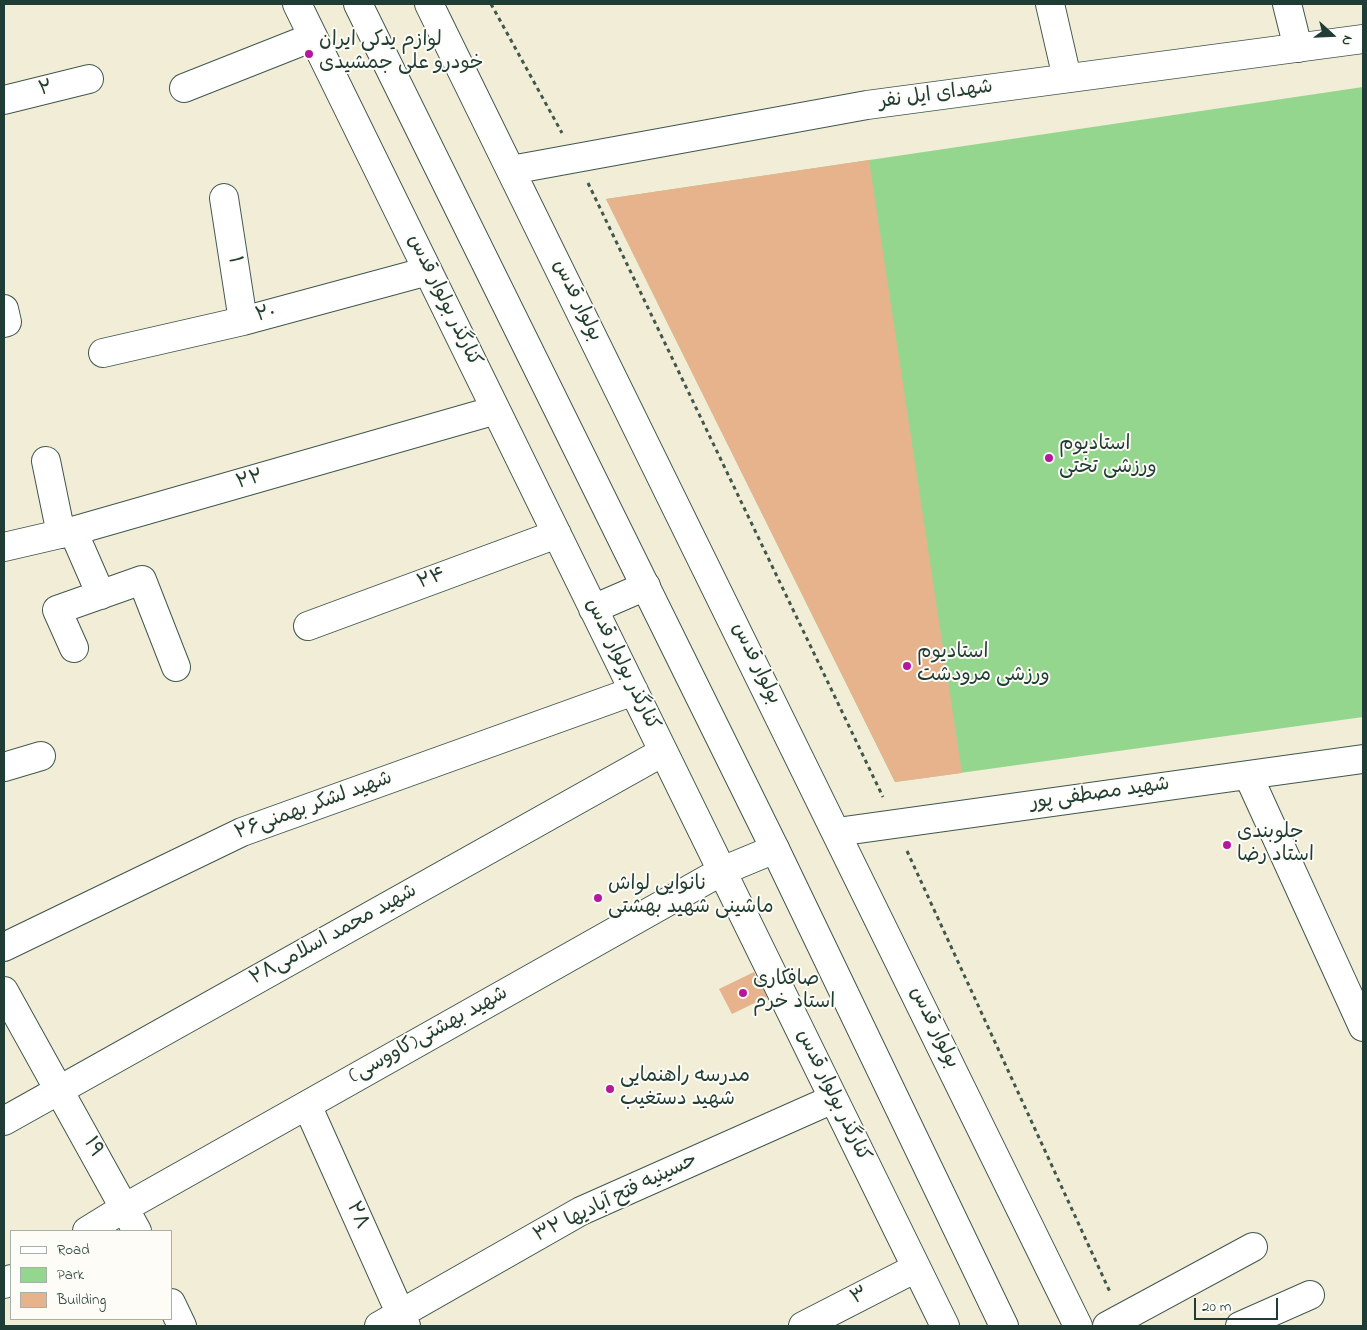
<!DOCTYPE html>
<meta charset="utf-8">
<style>
body{margin:0}
#map{position:relative;width:1367px;height:1330px;overflow:hidden;background:#f2edd7;font-family:"Indie Flower",sans-serif}
canvas{display:block}
.frame{position:absolute;inset:0;border:5px solid #1f3d34;pointer-events:none}
.legend{position:absolute;left:10px;top:1230px;width:162px;height:90px;box-sizing:border-box;background:#fdfcf7;border:1px solid #a4b0a9;margin:0;padding:6px 9px;list-style:none;font-size:15px;color:#1f3d34}
.legend li{display:flex;align-items:center;gap:10px;height:25px}
.legend b{width:25px;border:1px solid #a4b0a9}
.north{position:absolute;left:1307px;top:10px;width:50px;height:50px;-webkit-text-stroke:4px #fdfcf7;paint-order:stroke;rotate:110deg;font-size:14px;font-weight:700;line-height:20px;text-align:center;color:#1f3d34}
.north::after{content:'';display:block;margin:auto;width:18px;height:22px;background:#1f3d34;clip-path:polygon(50% 0,100% 100%,50% 72%,0 100%)}
.scale{position:absolute;left:1194px;top:1298px;width:84px;height:22px;box-sizing:border-box;border:2px solid #1f3d34;border-top:0;padding-left:6px;font-size:15px;line-height:18px;white-space:nowrap;color:#1f3d34;-webkit-text-stroke:4px #fdfcf7;paint-order:stroke}
</style>
<div id="map">
<canvas width="1367" height="1330"></canvas>
<div class="frame"></div>
<ul class="legend">
<li><b style="height:6px;background:#fff"></b>Road</li>
<li><b style="height:14px;background:#95d68e"></b>Park</li>
<li><b style="height:14px;background:#e6b38d"></b>Building</li>
</ul>
<div class="north">N</div>
<div class="scale">20 m</div>
</div>
<script>
const g = document.querySelector('canvas').getContext('2d');
g.lineJoin = 'round';
function fillPath(path, color) {
  g.fillStyle = color;
  g.fill(path, 'evenodd');
}
function trace(path, color, width, dash) {
  g.strokeStyle = color;
  g.lineWidth = width;
  g.lineCap = dash ? 'butt' : 'round';
  g.setLineDash(dash || []);
  g.stroke(path);
}
function label(font, color, halo, rows, align = 'center') {
  g.font = font + ' "Indie Flower","Playpen Sans Arabic",sans-serif';
  g.lineWidth = 4;
  g.setLineDash([]);
  g.textBaseline = 'middle';
  g.strokeStyle = halo;
  g.fillStyle = color;
  for (const [text, x, y, turn = 0] of rows) {
    g.save();
    g.translate(x, y);
    g.rotate((+turn || 0) * Math.PI / 180);
    g.textAlign = isNaN(turn) ? turn : align;
    if (halo) g.strokeText(text, 0, 0);
    g.fillText(text, 0, 0);
    g.restore();
  }
}
fillPath(new Path2D(`
 M 1363,87 L 1363,717 L 895,782 L 606,199 Z`), '#95d68e');
fillPath(new Path2D(`
 M 869,160 L 962,773 L 895,782 L 606,199 Z
 M 754,972 L 767,997 L 732,1014 L 719,989 Z`), '#e6b38d');
const minor = new Path2D(`
 M 297,4 L 945,1326
 M 1050,4 L 1067,78
 M 1287,4 L 1298,48
 M 184,88 L 313,37
 M 4,100 L 89,79
 M 224,198 L 243,321
 M 4,309 L 7,322 L 4,323
 M 103,353 L 243,321 L 428,271
 M 46,461 L 61,534
 M 73,531 L 101,595
 M 4,547 L 73,531 L 496,410
 M 593,609 L 646,586
 M 308,626 L 557,534
 M 74,648 L 57,610 L 142,580 L 176,667
 M 4,767 L 41,756
 M 1248,775 L 1363,1027
 M 837,832 L 1363,759
 M 4,947 L 242,832 L 634,691
 M 4,991 L 137,1231
 M 307,1105 L 406,1326
 M 4,1121 L 663,752
 M 87,1231 L 126,1207 L 722,871 L 775,849
 M 4,1284 L 11,1279
 M 171,1303 L 182,1326
 M 379,1326 L 581,1211 L 833,1099
 M 803,1326 L 916,1268
 M 1107,1326 L 1253,1247
 M 1240,1326 L 1310,1295`);
const major = new Path2D(`
 M 358,4 L 775,849 L 1004,1326
 M 429,4 L 1078,1326
 M 511,170 L 867,105 L 1363,39`);
trace(minor, '#3f574c', 30);
trace(major, '#3f574c', 30);
trace(new Path2D(`
 M 491,4 L 562,133
 M 588,183 L 883,797
 M 907,851 L 1110,1292`), '#3f574c', 3, [4, 4]);
trace(minor, '#fff', 28);
trace(major, '#fff', 28);
for (const [x, y, r, color] of [
 [309,54,5,"#b5179e"],
 [1049,458,5,"#b5179e"],
 [907,666,5,"#b5179e"],
 [1227,845,5,"#b5179e"],
 [598,898,5,"#b5179e"],
 [743,993,5,"#b5179e"],
 [610,1089,5,"#b5179e"]
]) {
  const dot = new Path2D();
  dot.arc(x, y, r, 0, 2 * Math.PI);
  g.fillStyle = color;
  g.fill(dot);
  trace(dot, '#fdfcf7', 2);
}
label('20px', '#1f3d34', '#fdfcf7', [
 ["لوازم یدکی ایران",319,42],
 ["خودرو علی جمشیدی",319,65],
 ["استادیوم",1059,446],
 ["ورزشی تختی",1059,469],
 ["استادیوم",917,654],
 ["ورزشی مرودشت",917,677],
 ["جلوبندی",1237,834],
 ["استاد رضا",1237,857],
 ["نانوایی لواش",608,886],
 ["ماشینی شهید بهشتی",608,909],
 ["صافکاری",753,981],
 ["استاد خرم",753,1004],
 ["مدرسه راهنمایی",620,1078],
 ["شهید دستغیب",620,1101]
], 'left');
label('20px', '#1f3d34', '#fdfcf7', [
 ["۲",46,90,-14],
 ["شهدای ایل نفر",936,96,-8],
 ["۱",233,260,81],
 ["کنارگذر بولوار قدس",443,301,64],
 ["بولوار قدس",576,301,64],
 ["۲۰",266,315,-15],
 ["۲۲",250,481,-16],
 ["۲۴",432,580,-20],
 ["بولوار قدس",755,664,64],
 ["کنارگذر بولوار قدس",621,665,64],
 ["شهید مصطفی پور",1100,795,-8],
 ["شهید لشکر بهمنی۲۶",314,807,-20],
 ["شهید محمد اسلامی۲۸",334,936,-29],
 ["بولوار قدس",933,1028,64],
 ["شهید بهشتی(کاووسی)",429,1036,-29],
 ["کنارگذر بولوار قدس",832,1096,64],
 ["۱۹",92,1148,60],
 ["حسینیه فتح آبادیها ۳۲",616,1199,-26],
 ["۲۸",356,1216,66],
 ["۳",860,1297,-27]
]);
</script>
